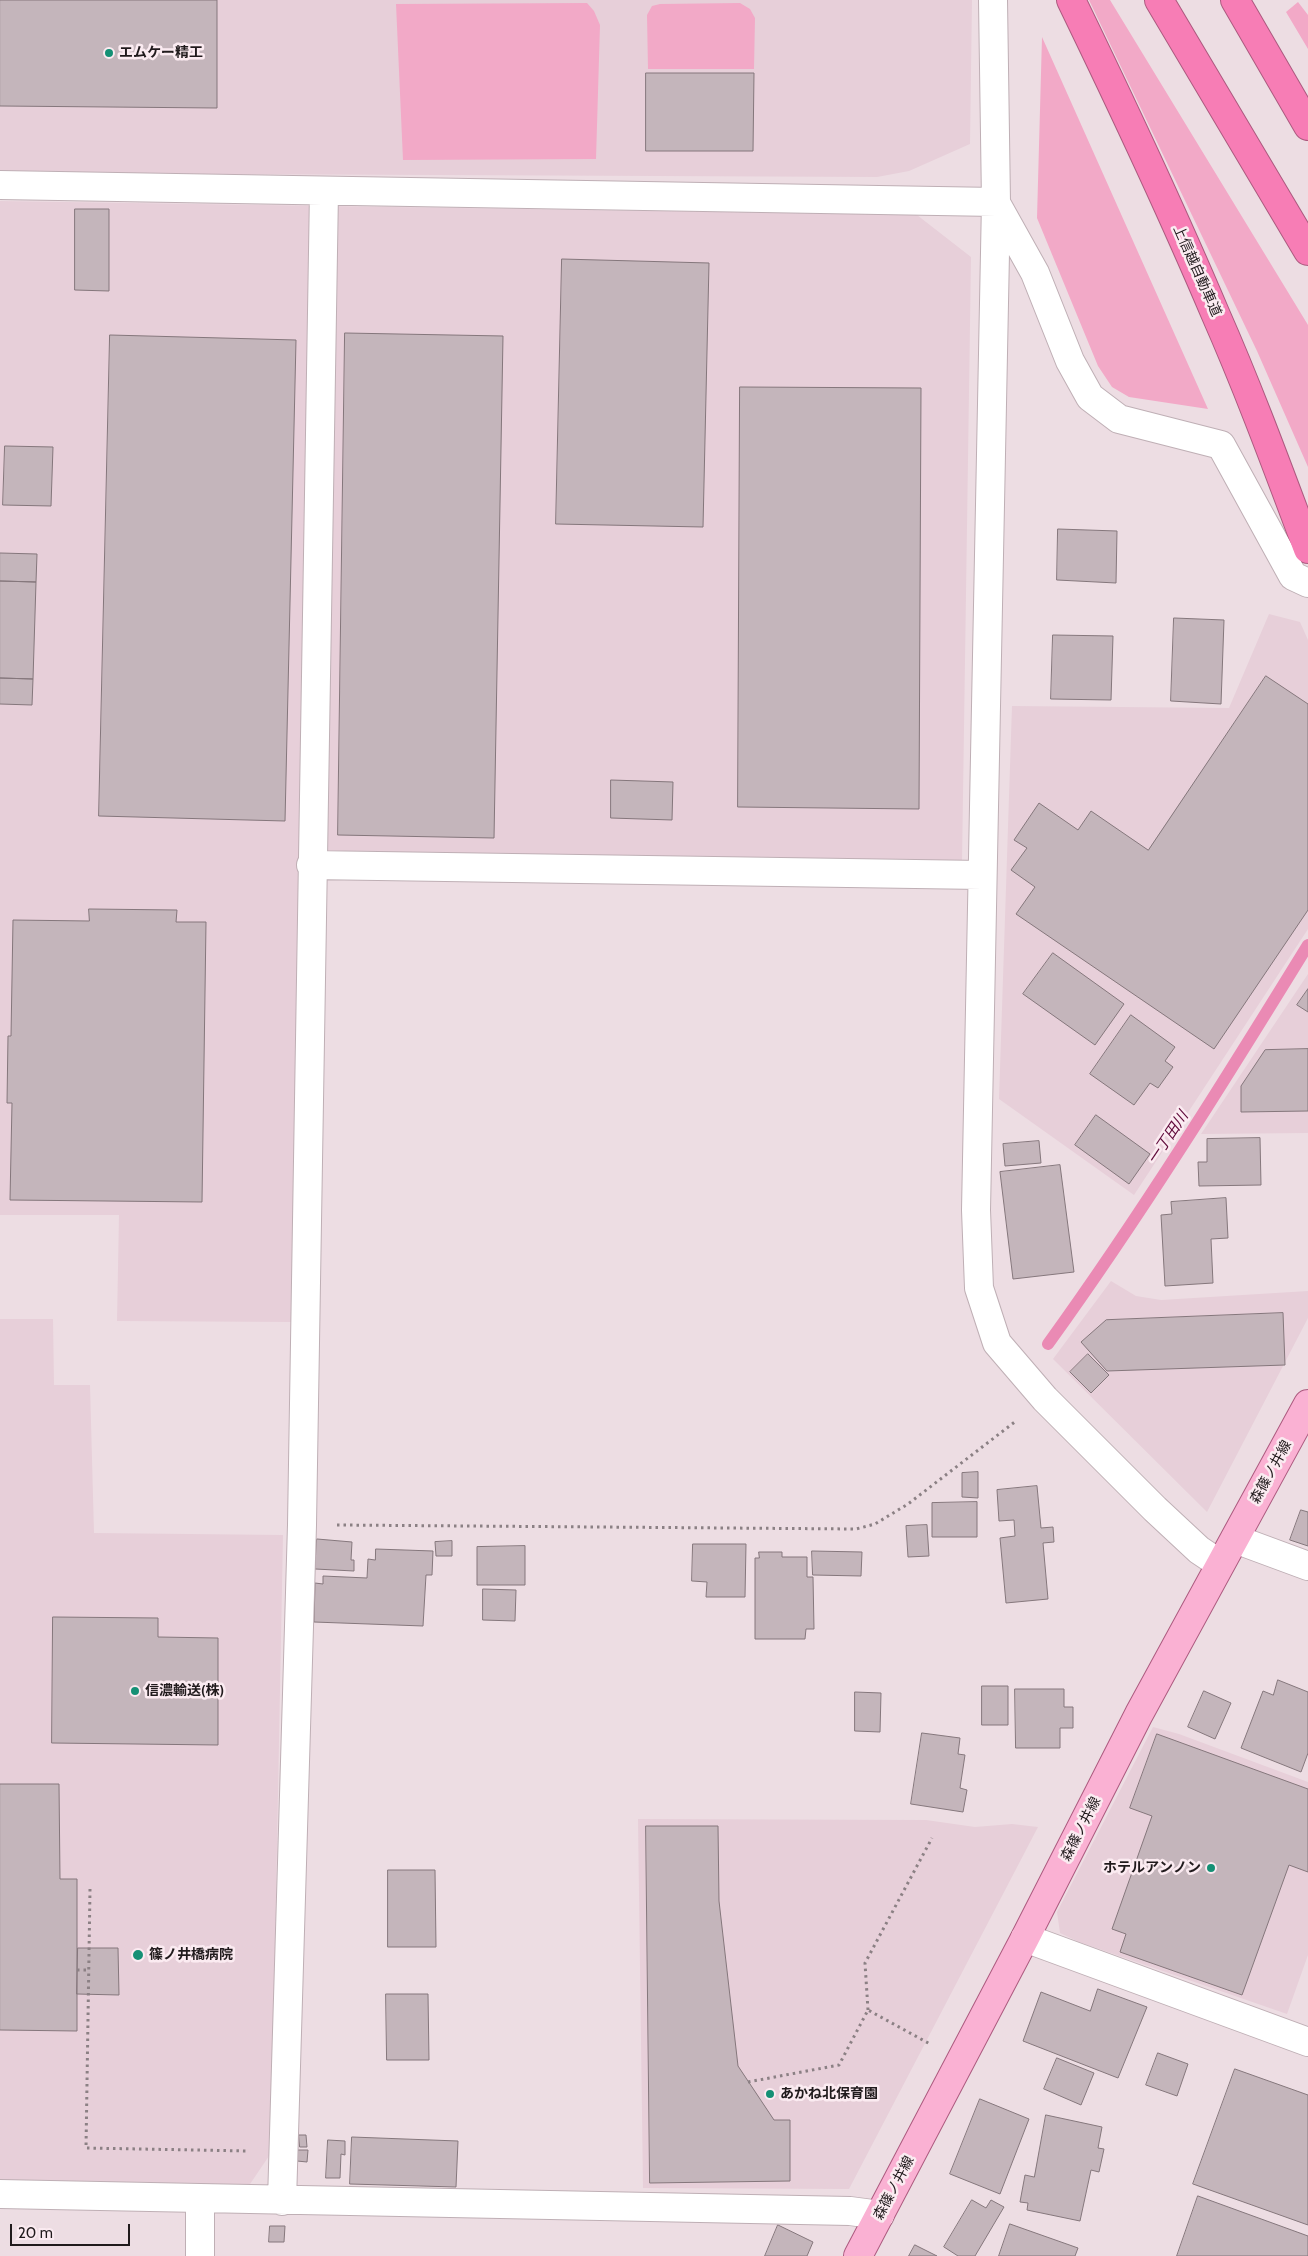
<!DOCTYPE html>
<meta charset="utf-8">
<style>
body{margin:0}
#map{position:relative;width:1308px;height:2256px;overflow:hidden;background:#eddde3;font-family:Cabin,sans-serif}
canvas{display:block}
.scale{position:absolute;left:10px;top:2224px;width:120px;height:22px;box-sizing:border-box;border:2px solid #201a1c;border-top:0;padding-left:6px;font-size:15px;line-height:18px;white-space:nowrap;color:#201a1c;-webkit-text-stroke:4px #fbebf1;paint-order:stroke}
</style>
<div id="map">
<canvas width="1308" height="2256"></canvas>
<div class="scale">20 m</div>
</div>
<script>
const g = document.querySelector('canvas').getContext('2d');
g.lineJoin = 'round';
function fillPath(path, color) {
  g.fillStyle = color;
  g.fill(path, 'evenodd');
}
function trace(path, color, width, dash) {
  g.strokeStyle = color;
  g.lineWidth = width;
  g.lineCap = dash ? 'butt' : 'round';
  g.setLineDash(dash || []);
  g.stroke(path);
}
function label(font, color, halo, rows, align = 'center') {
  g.font = font + ' Cabin,"Noto Sans JP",sans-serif';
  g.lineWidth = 5;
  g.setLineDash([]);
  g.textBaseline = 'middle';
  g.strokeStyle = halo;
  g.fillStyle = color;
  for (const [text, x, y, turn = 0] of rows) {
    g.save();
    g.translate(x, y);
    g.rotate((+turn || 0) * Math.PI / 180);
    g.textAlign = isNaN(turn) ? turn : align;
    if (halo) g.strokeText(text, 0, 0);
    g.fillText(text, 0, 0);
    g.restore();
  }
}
fillPath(new Path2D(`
 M 0,0 L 972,0 L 970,144 L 909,171 L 877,177 L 0,173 Z
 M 0,201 L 917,215 L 971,257 L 962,862 L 303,852 L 292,1322 L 117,1321 L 119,1215 L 0,1215 Z
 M 1269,614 L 1300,622 L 1308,640 L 1308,929 L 1134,1195 L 999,1099 L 1012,706 L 1229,708 Z
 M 1308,974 L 1308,1133 L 1201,1134 Z
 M 1111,1281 L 1136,1296 L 1161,1300 L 1308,1291 L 1308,1318 L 1207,1512 L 1053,1359 Z
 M 0,1319 L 53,1319 L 54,1385 L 90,1385 L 94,1533 L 283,1535 L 271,2153 L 248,2187 L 0,2180 Z
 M 1153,1727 L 1179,1734 L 1308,1782 L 1308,1955 L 1287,2014 L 1079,1942 L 1060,1933 L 1057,1912 Z
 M 638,1819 L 926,1820 L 975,1827 L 1012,1824 L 1038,1827 L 849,2189 L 643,2188 Z`), '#e7cfd9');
fillPath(new Path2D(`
 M 1089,0 L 1110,0 L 1308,325 L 1308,467 L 1257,351 Z
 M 1298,2 L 1308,15 L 1308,49 L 1286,12 Z
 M 587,3 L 594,11 L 600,25 L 596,159 L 403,160 L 396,4 Z
 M 740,3 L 750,9 L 755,18 L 754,69 L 648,69 L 647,15 L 652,6 L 660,4 Z
 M 1042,37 L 1208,409 L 1129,397 L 1112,387 L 1098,366 L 1037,218 Z`), '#f2a9c7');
trace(new Path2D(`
 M 1048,1344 C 1141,1215 1225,1080 1308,945`), '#ea8ab4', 12);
const building = new Path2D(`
 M 0,0 L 217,0 L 217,108 L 0,106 Z
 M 646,73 L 754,73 L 753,151 L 646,151 Z
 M 75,209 L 109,209 L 109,291 L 75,290 Z
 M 562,259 L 709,263 L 703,527 L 556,524 Z
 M 345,333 L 503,336 L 494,838 L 338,835 Z
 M 110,335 L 296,340 L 285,821 L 99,816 Z
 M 740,387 L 921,388 L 919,809 L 738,807 Z
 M 5,446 L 53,447 L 51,506 L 3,505 Z
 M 1058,529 L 1117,531 L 1116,583 L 1057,580 Z
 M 0,553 L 37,554 L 36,582 L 0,581 Z
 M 0,581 L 36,582 L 33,679 L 0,678 Z
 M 1174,618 L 1224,620 L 1221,704 L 1171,701 Z
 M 1053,635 L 1113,636 L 1111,700 L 1051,699 Z
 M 1266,676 L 1308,704 L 1308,910 L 1214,1049 L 1016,914 L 1035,887 L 1011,870 L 1027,848 L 1014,840 L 1039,803 L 1078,830 L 1091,811 L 1148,850 Z
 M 0,678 L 33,679 L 32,705 L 0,704 Z
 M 611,780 L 673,782 L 672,820 L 611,818 Z
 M 89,909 L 177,910 L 176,922 L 206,922 L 202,1202 L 10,1200 L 12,1103 L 7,1103 L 8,1036 L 11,1036 L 13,920 L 89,921 Z
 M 1053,953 L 1124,1004 L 1095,1045 L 1023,994 Z
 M 1308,989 L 1308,1012 L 1297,1005 Z
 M 1131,1015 L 1175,1047 L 1165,1061 L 1173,1067 L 1158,1088 L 1150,1083 L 1134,1105 L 1090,1074 Z
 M 1308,1049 L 1308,1111 L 1241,1112 L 1241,1086 L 1265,1050 Z
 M 1096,1115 L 1150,1154 L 1129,1184 L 1075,1145 Z
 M 1260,1138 L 1261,1185 L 1199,1186 L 1198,1162 L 1207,1162 L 1207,1139 Z
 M 1039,1141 L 1041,1163 L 1005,1166 L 1003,1144 Z
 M 1060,1165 L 1074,1272 L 1013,1279 L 1000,1172 Z
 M 1226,1198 L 1228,1238 L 1211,1239 L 1213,1283 L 1165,1286 L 1161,1215 L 1172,1214 L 1171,1202 Z
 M 1283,1313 L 1285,1365 L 1107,1371 L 1081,1342 L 1106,1320 Z
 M 1088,1354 L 1109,1375 L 1091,1393 L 1070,1372 Z
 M 978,1472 L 978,1498 L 962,1497 L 962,1473 Z
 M 1037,1486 L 1041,1528 L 1053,1527 L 1054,1542 L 1043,1543 L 1048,1599 L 1006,1603 L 1000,1538 L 1015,1536 L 1014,1520 L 999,1521 L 997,1490 Z
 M 977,1502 L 977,1537 L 932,1537 L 932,1503 Z
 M 1301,1510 L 1308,1512 L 1308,1546 L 1290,1540 Z
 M 927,1525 L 929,1556 L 908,1557 L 906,1526 Z
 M 317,1539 L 352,1542 L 351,1560 L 354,1560 L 354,1571 L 315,1569 Z
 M 452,1541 L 452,1556 L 436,1556 L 435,1542 Z
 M 693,1544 L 746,1544 L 745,1597 L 706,1597 L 707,1582 L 692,1581 Z
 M 525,1546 L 525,1585 L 477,1585 L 477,1547 Z
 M 376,1549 L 433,1551 L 432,1575 L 426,1575 L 423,1626 L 314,1622 L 315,1583 L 323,1584 L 323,1576 L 367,1578 L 368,1559 L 375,1560 Z
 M 812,1551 L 862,1552 L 861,1576 L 813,1575 Z
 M 759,1552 L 782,1552 L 782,1557 L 807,1557 L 807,1577 L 813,1577 L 814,1629 L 806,1629 L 805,1639 L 755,1639 L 755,1558 L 759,1558 Z
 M 483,1589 L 516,1590 L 515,1621 L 483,1620 Z
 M 53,1617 L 158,1618 L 158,1637 L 218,1638 L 218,1745 L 52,1743 Z
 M 1278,1680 L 1308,1692 L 1308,1753 L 1301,1772 L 1241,1748 L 1263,1691 L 1273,1695 Z
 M 982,1686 L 1008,1686 L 1008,1725 L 982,1725 Z
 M 1015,1689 L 1064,1689 L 1064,1707 L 1073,1707 L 1073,1728 L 1060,1728 L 1060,1748 L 1016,1748 Z
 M 1204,1691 L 1231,1703 L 1215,1739 L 1188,1727 Z
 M 855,1692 L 881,1693 L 880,1732 L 855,1731 Z
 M 922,1733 L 960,1738 L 958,1754 L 965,1755 L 960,1788 L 967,1790 L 963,1812 L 911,1804 Z
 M 1157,1734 L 1308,1789 L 1308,1872 L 1289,1865 L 1242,1995 L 1120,1952 L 1126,1934 L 1112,1929 L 1152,1816 L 1130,1808 Z
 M 0,1784 L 59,1784 L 60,1879 L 77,1879 L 77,2031 L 0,2030 Z
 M 646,1826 L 718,1826 L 719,1901 L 738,2066 L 774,2120 L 790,2120 L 790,2181 L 650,2183 Z
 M 388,1870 L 435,1870 L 436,1947 L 388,1947 Z
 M 78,1948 L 118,1948 L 119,1995 L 77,1994 Z
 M 1098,1989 L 1147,2007 L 1118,2078 L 1023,2041 L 1041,1992 L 1090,2011 Z
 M 386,1994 L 428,1994 L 429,2060 L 387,2060 Z
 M 1158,2053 L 1188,2064 L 1177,2096 L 1146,2085 Z
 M 1057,2058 L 1094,2073 L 1081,2105 L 1044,2089 Z
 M 1235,2069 L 1308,2095 L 1308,2225 L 1193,2184 Z
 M 980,2099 L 1029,2119 L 1000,2194 L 950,2174 Z
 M 1046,2115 L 1102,2127 L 1098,2148 L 1104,2149 L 1099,2172 L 1091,2170 L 1080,2221 L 1027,2210 L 1028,2203 L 1020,2202 L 1025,2175 L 1034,2177 Z
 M 299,2135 L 306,2135 L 307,2147 L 300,2147 Z
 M 352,2137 L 458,2141 L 456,2187 L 350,2184 Z
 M 328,2140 L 345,2141 L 345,2155 L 341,2154 L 340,2178 L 326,2178 Z
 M 298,2150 L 308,2150 L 307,2162 L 297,2161 Z
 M 1198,2196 L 1308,2236 L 1308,2256 L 1177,2256 Z
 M 972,2200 L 986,2208 L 991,2200 L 1004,2207 L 975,2256 L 958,2256 L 944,2247 Z
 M 1010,2224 L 1078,2248 L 1075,2256 L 999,2256 Z
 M 778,2225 L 813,2242 L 807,2256 L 765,2256 Z
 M 270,2226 L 285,2226 L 284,2242 L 269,2242 Z
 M 915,2245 L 937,2256 L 909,2256 Z`);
fillPath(building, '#c4b5bb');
trace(building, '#85777c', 1);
const minor = new Path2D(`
 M 993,0 L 996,202 L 976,1210 L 979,1288 L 997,1343 L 1045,1399 L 1155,1509 L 1199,1550 L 1220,1564
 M 0,185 L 996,202
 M 996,203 L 1035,273 L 1070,361 L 1090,397 L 1119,419 L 1221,445 L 1293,576 L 1308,583
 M 311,865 L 982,875
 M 1235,1539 L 1308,1566
 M 1025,1938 L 1308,2042
 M 0,2194 L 850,2211 L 880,2215
 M 282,2201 L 302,1525 L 324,191
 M 200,2256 L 200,2198`);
const major = new Path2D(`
 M 858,2256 L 1025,1938 L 1139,1714 L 1308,1404`);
const highway = new Path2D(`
 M 1071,0 C 1121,103 1170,207 1215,313 C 1249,390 1278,469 1308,549
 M 1159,0 L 1308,251
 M 1235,0 L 1308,126`);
trace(minor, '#bfafb5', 30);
trace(major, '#ac5a7f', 30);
trace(highway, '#ac5a7f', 30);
trace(new Path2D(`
 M 337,1525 L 856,1529 L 875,1524 L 908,1504 L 1016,1421
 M 90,1889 L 86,2148 L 249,2151
 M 77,1970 L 89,1970
 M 868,2010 L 865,1963 L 932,1838
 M 748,2082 L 839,2065 L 868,2010 L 930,2044`), '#8b8084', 3, [2.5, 4]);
trace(minor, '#fff', 28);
trace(major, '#fab1d3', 28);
trace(highway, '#f77db5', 28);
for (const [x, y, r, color] of [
 [109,53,5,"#159075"],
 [135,1691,5,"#159075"],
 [1211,1868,5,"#159075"],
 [138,1955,6,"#159075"],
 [770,2094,5,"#159075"]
]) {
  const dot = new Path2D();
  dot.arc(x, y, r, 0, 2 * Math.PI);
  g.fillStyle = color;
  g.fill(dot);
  trace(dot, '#fbebf1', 2);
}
label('bold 14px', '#201a1c', '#fbebf1', [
 ["エムケー精工",119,53],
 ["信濃輸送(株)",145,1691],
 ["ホテルアンノン",1201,1868,"right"],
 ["篠ノ井橋病院",149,1955],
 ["あかね北保育園",780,2094]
], 'left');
label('14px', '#201a1c', '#fbebf1', [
 ["上信越自動車道",1197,271,66],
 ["森篠ノ井線",1271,1472,-61],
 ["森篠ノ井線",1081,1829,-63],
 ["森篠ノ井線",894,2188,-62]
]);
label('italic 15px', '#5f093a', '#fbebf1', [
 ["一丁田川",1168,1138,-56]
]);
</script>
